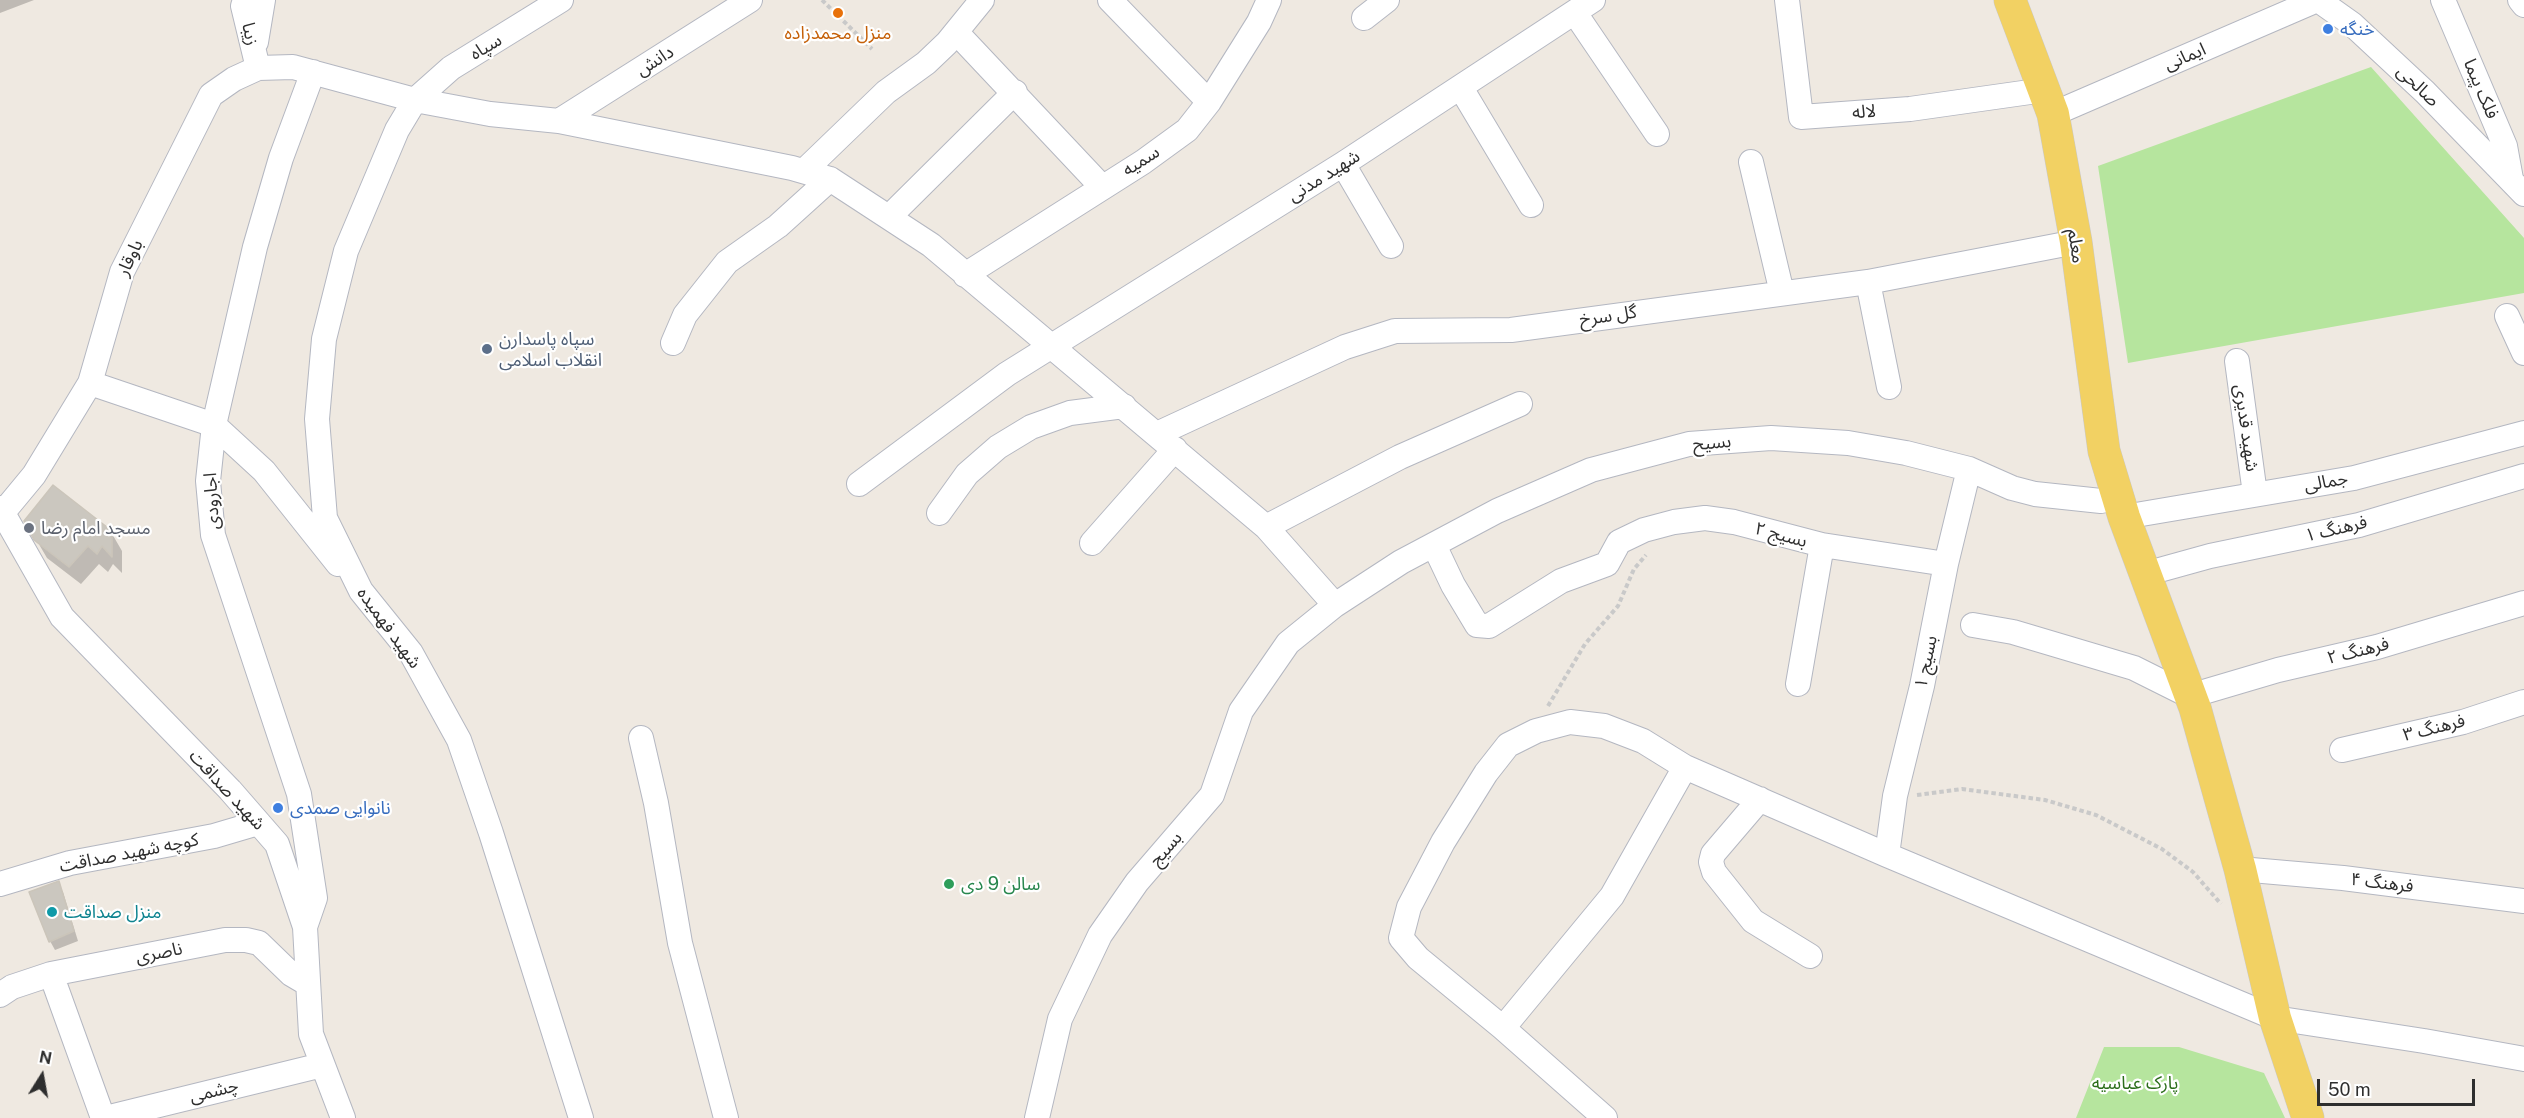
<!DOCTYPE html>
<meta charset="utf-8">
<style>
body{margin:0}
#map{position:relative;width:2524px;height:1118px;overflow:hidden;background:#efe9e1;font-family:"Public Sans",sans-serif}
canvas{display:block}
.north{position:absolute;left:12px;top:1046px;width:60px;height:60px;-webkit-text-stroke:4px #fff;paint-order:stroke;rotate:11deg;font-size:16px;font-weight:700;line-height:24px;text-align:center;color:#2e2e2e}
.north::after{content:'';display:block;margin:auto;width:21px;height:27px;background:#2e2e2e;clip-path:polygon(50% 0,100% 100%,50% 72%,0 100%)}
.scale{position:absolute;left:2317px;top:1079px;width:158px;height:27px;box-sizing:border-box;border:3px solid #2e2e2e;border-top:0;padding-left:8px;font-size:18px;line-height:21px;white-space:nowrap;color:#2e2e2e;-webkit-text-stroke:4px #fff;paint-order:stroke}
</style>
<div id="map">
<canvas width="2524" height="1118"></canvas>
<div class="north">N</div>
<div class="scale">50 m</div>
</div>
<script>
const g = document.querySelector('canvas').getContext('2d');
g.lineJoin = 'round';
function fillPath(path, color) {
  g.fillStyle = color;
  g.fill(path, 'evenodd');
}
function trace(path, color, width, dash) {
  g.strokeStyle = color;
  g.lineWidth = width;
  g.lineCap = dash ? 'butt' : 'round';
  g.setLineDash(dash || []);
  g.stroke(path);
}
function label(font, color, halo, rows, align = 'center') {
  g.font = font + ' "Public Sans","Noto Sans Arabic",sans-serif';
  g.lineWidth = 4.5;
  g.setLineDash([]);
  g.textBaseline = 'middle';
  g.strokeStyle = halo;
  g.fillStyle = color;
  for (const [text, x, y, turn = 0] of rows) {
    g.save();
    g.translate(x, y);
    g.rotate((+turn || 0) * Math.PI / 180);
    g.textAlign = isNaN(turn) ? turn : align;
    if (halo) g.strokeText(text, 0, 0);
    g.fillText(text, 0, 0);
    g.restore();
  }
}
fillPath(new Path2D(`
 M 2371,67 L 2524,238 L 2524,293 L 2128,363 L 2098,166 Z
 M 2104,1047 L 2179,1047 L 2264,1073 L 2285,1118 L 2076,1118 Z`), '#b6e59e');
fillPath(new Path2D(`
 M 0,0 L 34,0 L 0,13 Z
 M 26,522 L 111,532 L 122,551 L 122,573 L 113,564 L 108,572 L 99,564 L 81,584 L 47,558 Z
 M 58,883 L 63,892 L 78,941 L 55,950 L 50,941 Z`), '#0003');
const building = new Path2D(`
 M 53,485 L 112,531 L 112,557 L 102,546 L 97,554 L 88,546 L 69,567 L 34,540 L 24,521 Z
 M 59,881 L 74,931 L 49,942 L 29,892 Z`);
fillPath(building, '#cbc7bf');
trace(building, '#cbc5ba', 1.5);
const minor = new Path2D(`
 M 245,0 L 243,6 L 258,68
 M 561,0 L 451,68 L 415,100 L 397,130 L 346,251 L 324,339 L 317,419 L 325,518 L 361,591 L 411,653 L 459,740 L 491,833 L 581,1118
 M 1110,0 L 1209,102
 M 1787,0 L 1801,117 L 1910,109 L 2044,90
 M 2318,0 L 2352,24 L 2425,92 L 2524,194
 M 2443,0 L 2505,146 L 2511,179
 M 2520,0 L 2524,5
 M 1575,13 L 1657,134
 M 1364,18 L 1387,0
 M 956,32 L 1101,186
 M 256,42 L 263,0
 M 1461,88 L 1531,205
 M 2053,114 L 2317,0
 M 559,121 L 750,0
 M 1751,162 L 1782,293
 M 1343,164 L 1391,246
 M 804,171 L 886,92 L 926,63 L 947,43 L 982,0
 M 889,217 L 1015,92
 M 965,275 L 1143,162 L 1187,130 L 1209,102 L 1259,22 L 1269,0
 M 1868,282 L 1889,387
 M 2507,316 L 2524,353
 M 673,343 L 685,315 L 727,262 L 778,226 L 830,179
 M 2237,361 L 2255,494
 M 90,383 L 214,425 L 264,471 L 338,564
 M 1157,434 L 1345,347 L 1395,331 L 1511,330 L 1868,282 L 2076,242
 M 859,484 L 1007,374 L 1343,164 L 1593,0
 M 0,508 L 62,617 L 230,790 L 277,844 L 305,927 L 311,1034 L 343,1118
 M 939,513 L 967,474 L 998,447 L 1031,427 L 1070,413 L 1124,406
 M 0,516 L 34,475 L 90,383 L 122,272 L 211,95 L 234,79 L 258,68 L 293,67 L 415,100 L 490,114 L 559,121 L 792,168 L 830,179 L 931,245 L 1266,527 L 1335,605
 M 2124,517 L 2354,478 L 2524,433
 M 1266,527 L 1400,457 L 1520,404
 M 1092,543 L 1175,449
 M 1434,545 L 1453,585 L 1477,625 L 1489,626 L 1561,581 L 1607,564 L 1619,542 L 1644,530 L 1674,522 L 1705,518 L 1734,522 L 1822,545 L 1946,564
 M 2145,574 L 2210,556 L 2359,525 L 2524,476
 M 1973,625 L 2013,632 L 2134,668 L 2190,696 L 2278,670 L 2377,647 L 2524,603
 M 1798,684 L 1822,545
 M 641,738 L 656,803 L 680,943 L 726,1118
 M 2342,750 L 2463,722 L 2524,702
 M 1760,799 L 1713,854 L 1711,862 L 1714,872 L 1753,921 L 1810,956
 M 1887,855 L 1895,796 L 1922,686 L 1946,564 L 1969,469
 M 2240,869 L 2343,878 L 2524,901
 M 0,884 L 70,863 L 214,836 L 258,823
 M 305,927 L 315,898 L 299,794 L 213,535 L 208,481 L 214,425 L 255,247 L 281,158 L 313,72
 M 51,974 L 103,1118
 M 0,995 L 12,987 L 51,974 L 225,940 L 246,940 L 259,943 L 291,974 L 308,984
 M 1503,1028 L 1612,896 L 1685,767
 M 106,1118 L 322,1065
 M 1037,1118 L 1060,1019 L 1100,935 L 1137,882 L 1212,795 L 1241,711 L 1288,643 L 1335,605 L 1401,562 L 1497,511 L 1591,470 L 1689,444 L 1771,438 L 1848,443 L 1906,453 L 1969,469 L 2012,488 L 2035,494 L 2101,501 L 2117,497
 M 1605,1118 L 1503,1028 L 1418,958 L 1401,938 L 1409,907 L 1443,842 L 1486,773 L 1508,745 L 1536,731 L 1570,722 L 1604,726 L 1643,741 L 1685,767 L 1887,855 L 2275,1018 L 2424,1041 L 2524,1059`);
const major = new Path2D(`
 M 2010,0 L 2053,114 L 2076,242 L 2104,451 L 2124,517 L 2195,708 L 2240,869 L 2275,1018 L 2308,1118`);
trace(minor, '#b4b7c1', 26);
trace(major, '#c9c9c9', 33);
trace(new Path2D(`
 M 822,0 L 872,49
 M 1548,706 L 1585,644 L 1618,606 L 1634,569 L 1646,555
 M 1917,795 L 1962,789 L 2045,800 L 2096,815 L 2162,849 L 2193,872 L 2221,904`), '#c9c9c9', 4, [4.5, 3]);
trace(minor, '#fff', 24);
trace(major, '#f2d163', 32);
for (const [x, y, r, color] of [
 [838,13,6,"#e8710a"],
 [2328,29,6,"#3f7fe0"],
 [487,349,6,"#5c6f8a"],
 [29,528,6,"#6b7280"],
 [278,808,6,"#3f7fe0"],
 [949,884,6,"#2e9e5b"],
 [52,912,6,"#0f9aa8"]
]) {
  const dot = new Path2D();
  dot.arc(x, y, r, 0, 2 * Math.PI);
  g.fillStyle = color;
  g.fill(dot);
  trace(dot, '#fff', 2);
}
label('18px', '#366cbe', '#fff', [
 ["خنگه",2340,29],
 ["نانوایی صمدی",290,808]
], 'left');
label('18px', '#c56008', '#fff', [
 ["منزل محمدزاده",838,33]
]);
label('18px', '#2e2e2e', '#fff', [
 ["زیبا",250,34,77],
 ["سپاه",486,47,-31],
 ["ایمانی",2185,57,-23],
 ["دانش",655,61,-32],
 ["صالحی",2418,86,44],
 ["فلک پیما",2481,89,67],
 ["لاله",1864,112,-4],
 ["سمیه",1141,161,-33],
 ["شهید مدنی",1324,176,-32],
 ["معلم",2076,246,82],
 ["باوقار",130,258,-65],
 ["گل سرخ",1608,316,-8],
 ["شهید قدیری",2246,428,82],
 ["بسیح",1712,443,-5],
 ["جمالی",2326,482,-10],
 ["اجارودی",212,501,-93],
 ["فرهنگ ۱",2336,529,-13],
 ["بسیج ۲",1781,535,15],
 ["شهید فهمیده",389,628,54],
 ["فرهنگ ۲",2358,651,-14],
 ["بسیج ۱",1926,662,-78],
 ["فرهنگ ۳",2434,728,-14],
 ["شهید صداقت",227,790,47],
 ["بسیج",1166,849,-49],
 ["کوچه شهید صداقت",129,853,-11],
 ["فرهنگ ۴",2382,883,7],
 ["ناصری",159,953,-11],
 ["چشمی",214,1091,-14]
]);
label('18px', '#4e5e75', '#fff', [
 ["سپاه پاسدارن",499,339],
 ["انقلاب اسلامی",499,360]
], 'left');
label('18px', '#5b616d', '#fff', [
 ["مسجد امام رضا",41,528]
], 'left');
label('18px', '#27864d', '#fff', [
 ["سالن 9 دی",961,884]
], 'left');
label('18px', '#0d838f', '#fff', [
 ["منزل صداقت",64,912]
], 'left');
label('18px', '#2c6e1b', '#fff', [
 ["پارک عباسیه",2135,1083]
]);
</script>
